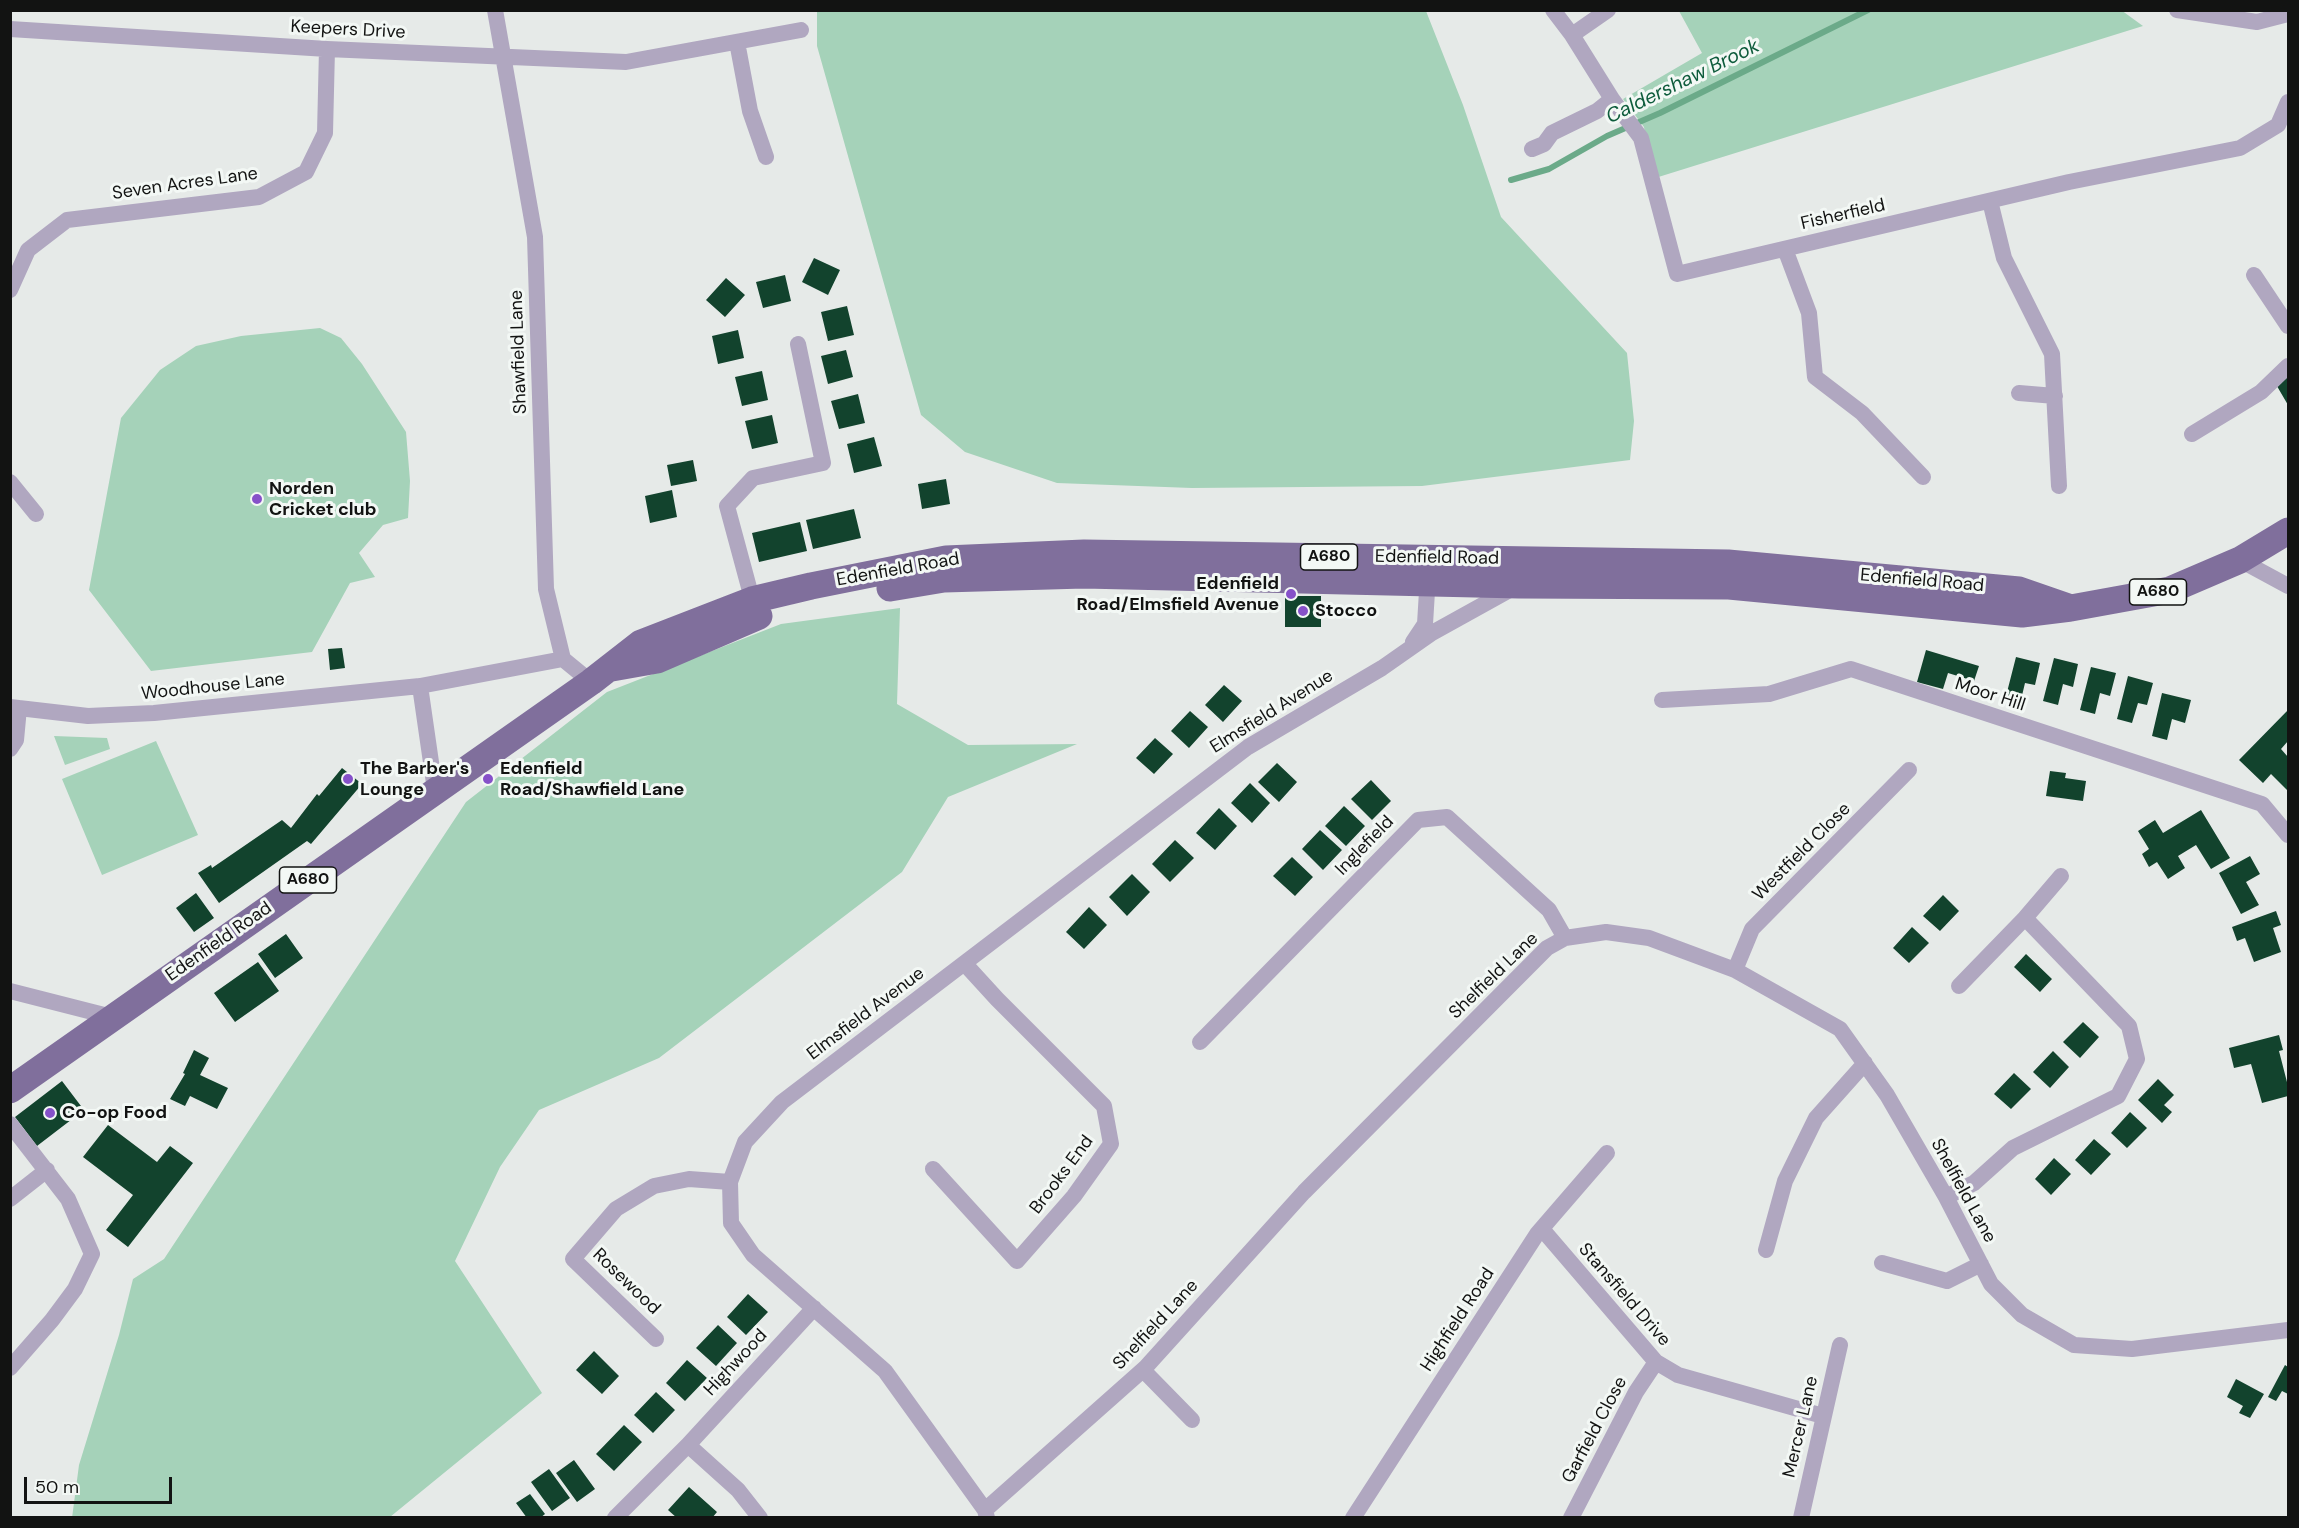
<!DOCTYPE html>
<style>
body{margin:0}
#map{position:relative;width:2299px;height:1528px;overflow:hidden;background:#e6eae8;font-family:"DM Sans",sans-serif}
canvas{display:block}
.frame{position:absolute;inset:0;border:12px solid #121312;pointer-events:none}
.scale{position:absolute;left:24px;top:1477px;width:148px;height:27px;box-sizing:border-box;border:3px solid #121312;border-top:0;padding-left:8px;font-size:18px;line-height:21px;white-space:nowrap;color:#121312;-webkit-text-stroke:4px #f3f8f5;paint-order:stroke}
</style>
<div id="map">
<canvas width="2299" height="1528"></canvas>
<div class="frame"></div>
<div class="scale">50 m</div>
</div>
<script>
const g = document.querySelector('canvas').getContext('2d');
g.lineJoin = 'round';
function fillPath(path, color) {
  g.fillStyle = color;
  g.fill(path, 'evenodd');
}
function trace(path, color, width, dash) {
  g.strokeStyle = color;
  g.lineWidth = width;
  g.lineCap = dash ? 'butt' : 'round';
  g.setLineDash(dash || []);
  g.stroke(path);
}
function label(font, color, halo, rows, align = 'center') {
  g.font = font + ' "DM Sans",sans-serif';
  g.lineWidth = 6;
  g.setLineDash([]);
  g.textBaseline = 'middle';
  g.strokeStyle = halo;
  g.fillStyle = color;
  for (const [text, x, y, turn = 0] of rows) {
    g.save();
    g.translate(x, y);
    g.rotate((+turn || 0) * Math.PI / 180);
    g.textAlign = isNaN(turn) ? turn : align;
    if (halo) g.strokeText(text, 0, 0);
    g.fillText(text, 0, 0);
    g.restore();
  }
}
fillPath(new Path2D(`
 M 2121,10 L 2143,26 L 1652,179 L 1644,127 L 1623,99 L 1702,53 L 1679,11 Z
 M 817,11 L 1426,11 L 1463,105 L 1501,217 L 1627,353 L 1634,421 L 1630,460 L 1422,486 L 1192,488 L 1057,483 L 965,452 L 921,415 L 817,46 Z
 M 320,328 L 341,338 L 362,364 L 406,432 L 410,481 L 408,518 L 383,525 L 359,553 L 375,577 L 350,583 L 312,652 L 151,671 L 89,590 L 121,418 L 160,370 L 196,346 L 241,336 Z
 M 900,608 L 897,704 L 968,745 L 1077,744 L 948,797 L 902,872 L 659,1058 L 539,1110 L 500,1167 L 455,1261 L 542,1393 L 390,1517 L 72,1518 L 79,1465 L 119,1335 L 133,1279 L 164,1259 L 466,802 L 607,692 L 781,624 Z
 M 54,736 L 107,738 L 110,749 L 65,765 Z
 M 156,741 L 198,835 L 102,875 L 62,779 Z`), '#a5d2b9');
trace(new Path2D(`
 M 1511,180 L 1549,169 L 1607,136 L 1660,113 L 1868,10`), '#6baa89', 6);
fillPath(new Path2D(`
 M 814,258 L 840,270 L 828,295 L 802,282 Z
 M 785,275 L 791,301 L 763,308 L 756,282 Z
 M 726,278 L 745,295 L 725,317 L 706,300 Z
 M 847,306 L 854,335 L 828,341 L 821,312 Z
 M 738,330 L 744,358 L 718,364 L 712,336 Z
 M 846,350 L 853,377 L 828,384 L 821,356 Z
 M 762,371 L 768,400 L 742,406 L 735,377 Z
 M 2288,372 L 2288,405 L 2274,381 Z
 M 858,394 L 865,423 L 839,429 L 831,401 Z
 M 772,415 L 778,443 L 752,449 L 745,421 Z
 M 874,437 L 882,466 L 854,473 L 847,444 Z
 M 693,460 L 697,481 L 671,486 L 667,465 Z
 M 946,479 L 950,504 L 922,509 L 918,484 Z
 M 672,490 L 677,517 L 650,523 L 645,496 Z
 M 854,509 L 861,538 L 813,549 L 806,520 Z
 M 800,522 L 807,551 L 759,562 L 752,533 Z
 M 1285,596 L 1321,596 L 1321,627 L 1285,627 Z
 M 342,648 L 345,668 L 330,670 L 328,649 Z
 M 1926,650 L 1979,666 L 1974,681 L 1948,673 L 1943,689 L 1917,682 Z
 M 2016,657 L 2040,663 L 2035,685 L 2025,683 L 2020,704 L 2005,700 Z
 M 2054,658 L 2078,664 L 2073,687 L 2063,684 L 2058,705 L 2043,701 Z
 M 2091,667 L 2116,673 L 2110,696 L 2100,693 L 2095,714 L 2080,710 Z
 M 2128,676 L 2153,683 L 2147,705 L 2138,703 L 2132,723 L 2117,719 Z
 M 1224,685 L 1242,701 L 1223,722 L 1205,705 Z
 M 2162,693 L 2191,700 L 2185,723 L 2172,719 L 2167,740 L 2152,736 Z
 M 2288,710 L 2288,741 L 2281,749 L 2288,757 L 2288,791 L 2271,774 L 2263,783 L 2239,760 Z
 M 1190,711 L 1208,727 L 1189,748 L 1171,731 Z
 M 1155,738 L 1173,754 L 1154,774 L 1136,758 Z
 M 1277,763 L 1297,782 L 1279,802 L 1258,782 Z
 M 342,768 L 362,784 L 311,844 L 307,841 L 219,903 L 198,873 L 211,865 L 212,868 L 282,820 L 291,828 L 317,794 L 319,796 Z
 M 2050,771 L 2066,773 L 2065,778 L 2086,781 L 2083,801 L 2046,796 Z
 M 1371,780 L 1391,801 L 1372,820 L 1351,799 Z
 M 1250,783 L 1270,803 L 1252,823 L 1231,803 Z
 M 1344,806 L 1365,826 L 1346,846 L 1325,826 Z
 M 1219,808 L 1237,826 L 1215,850 L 1196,833 Z
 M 2201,810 L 2230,858 L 2211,869 L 2196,845 L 2178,856 L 2185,868 L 2168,879 L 2157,862 L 2149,867 L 2142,854 L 2149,849 L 2138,831 L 2155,820 L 2163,833 Z
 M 1320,830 L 1342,850 L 1323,870 L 1302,849 Z
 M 1175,840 L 1194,858 L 1170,882 L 1152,864 Z
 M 2250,856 L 2260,874 L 2246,882 L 2259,905 L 2241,914 L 2219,873 Z
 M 1292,857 L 1313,877 L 1295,896 L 1273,876 Z
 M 1132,874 L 1150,892 L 1127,916 L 1109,897 Z
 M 196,893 L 214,918 L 194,932 L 176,908 Z
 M 1943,895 L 1959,911 L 1940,931 L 1923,916 Z
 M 1089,907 L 1107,925 L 1084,949 L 1066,932 Z
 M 2276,911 L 2281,925 L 2273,928 L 2281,952 L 2254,962 L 2245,938 L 2237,941 L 2232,927 Z
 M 1912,927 L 1929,943 L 1909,963 L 1893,948 Z
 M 286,934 L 303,958 L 275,978 L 258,954 Z
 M 2026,954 L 2052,979 L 2040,992 L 2014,967 Z
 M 258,962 L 279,991 L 235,1022 L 214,993 Z
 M 2083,1022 L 2099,1037 L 2080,1058 L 2063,1042 Z
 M 2279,1035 L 2283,1050 L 2279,1051 L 2288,1086 L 2288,1096 L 2262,1103 L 2251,1064 L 2234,1068 L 2229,1048 Z
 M 194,1050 L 209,1058 L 200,1075 L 228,1088 L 217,1109 L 190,1096 L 185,1106 L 170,1099 L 185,1074 L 183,1073 Z
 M 2053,1051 L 2069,1067 L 2050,1088 L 2033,1072 Z
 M 2014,1073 L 2031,1089 L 2011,1109 L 1994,1094 Z
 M 2158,1079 L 2174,1095 L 2164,1105 L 2172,1112 L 2162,1123 L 2138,1100 Z
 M 62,1081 L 84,1110 L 37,1146 L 15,1117 Z
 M 2130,1112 L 2147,1128 L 2127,1148 L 2111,1133 Z
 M 108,1125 L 157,1162 L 170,1146 L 193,1163 L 128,1247 L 106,1230 L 133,1195 L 83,1157 Z
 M 2094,1139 L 2111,1154 L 2091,1175 L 2075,1160 Z
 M 2054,1158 L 2071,1174 L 2051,1195 L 2035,1179 Z
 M 748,1294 L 768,1312 L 746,1335 L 727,1317 Z
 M 718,1325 L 737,1343 L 716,1366 L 696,1348 Z
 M 594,1351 L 619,1376 L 602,1394 L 576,1370 Z
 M 687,1360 L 707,1378 L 685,1401 L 666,1383 Z
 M 2285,1365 L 2288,1367 L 2288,1394 L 2282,1391 L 2276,1401 L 2268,1397 Z
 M 2236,1379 L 2264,1394 L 2250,1418 L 2239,1413 L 2243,1406 L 2227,1397 Z
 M 656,1392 L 675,1410 L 653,1433 L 634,1415 Z
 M 624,1425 L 642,1442 L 614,1471 L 596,1454 Z
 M 574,1460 L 595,1489 L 577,1502 L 556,1473 Z
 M 549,1469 L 570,1498 L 552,1511 L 531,1482 Z
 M 689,1487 L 717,1512 L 712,1518 L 677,1518 L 668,1510 Z
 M 530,1494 L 545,1514 L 540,1518 L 527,1518 L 516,1503 Z`), '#12432d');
trace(new Path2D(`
 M 495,10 L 535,237 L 546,589 L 563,659 L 591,682
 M 1553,10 L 1572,35 L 1612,99 L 1641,138 L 1677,274 L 2069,182 L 2240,148 L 2278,125 L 2288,102
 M 2177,10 L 2257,22 L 2288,14
 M 10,29 L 327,49 L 626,62 L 801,30
 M 1572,35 L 1608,10
 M 737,42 L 750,111 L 766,157
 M 1532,149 L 1544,144 L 1552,133 L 1597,111 L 1612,99
 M 1990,201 L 2004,258 L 2052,354 L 2059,486
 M 1785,249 L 1809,313 L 1815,377 L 1862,413 L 1923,477
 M 2254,275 L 2288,326
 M 10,290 L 28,250 L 67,220 L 259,197 L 306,172 L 325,133 L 327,49
 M 2019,393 L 2055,396
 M 2192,434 L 2261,392 L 2288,366
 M 10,482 L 36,514
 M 2240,560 L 2288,586
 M 754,606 L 727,506 L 753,478 L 823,463 L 798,344
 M 1413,642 L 1425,624 L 1428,575
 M 420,686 L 435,790
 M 1662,700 L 1769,694 L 1851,669 L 2262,804 L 2288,835
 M 10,707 L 88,716 L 154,713 L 420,686 L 563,659
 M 10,749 L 16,740 L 19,708
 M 1735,970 L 1752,929 L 1909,770
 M 1959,986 L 2025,918 L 2061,876
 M 10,991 L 112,1017
 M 1200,1042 L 1418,820 L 1447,817 L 1549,910 L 1565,938
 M 10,1124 L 68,1199 L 92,1254 L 75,1289 L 52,1320 L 10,1368
 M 933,1169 L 1017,1261 L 1074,1196 L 1111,1144 L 1104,1106 L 997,999 L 965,964
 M 1946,1197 L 1974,1183 L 2013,1148 L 2118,1096 L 2137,1059 L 2129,1026 L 2025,918
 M 10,1199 L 47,1170
 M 1542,1229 L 1656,1362 L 1678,1375 L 1823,1416
 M 1766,1250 L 1785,1181 L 1816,1118 L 1865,1063
 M 1882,1263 L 1947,1281 L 1981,1264
 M 656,1339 L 573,1259 L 616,1209 L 654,1186 L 689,1179 L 730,1182
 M 1143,1370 L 1192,1420
 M 688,1445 L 738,1490 L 760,1518
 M 985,1510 L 1145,1368 L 1304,1192 L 1547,948 L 1565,938 L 1606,932 L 1649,938 L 1735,970 L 1840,1029 L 1887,1095 L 1946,1197 L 1991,1284 L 2022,1315 L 2074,1345 L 2132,1349 L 2288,1330
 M 615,1518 L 688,1445 L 814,1308
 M 987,1518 L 985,1510 L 885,1371 L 753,1255 L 731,1223 L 730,1182 L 745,1142 L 782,1102 L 1248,747 L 1382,668 L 1432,633 L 1515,587
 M 1353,1518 L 1537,1234 L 1607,1153
 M 1571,1518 L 1636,1392 L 1656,1362
 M 1801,1518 L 1840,1345`), '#b0a7c0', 16);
trace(new Path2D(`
 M 890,588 L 944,579 L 1084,575 L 1519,585 L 1729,586 L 2022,614 L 2071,608 L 2170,590 L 2240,560 L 2288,531
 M 612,668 L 657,660 L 759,616
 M 10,1090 L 591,682 L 641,643 L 752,600 L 811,586 L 946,559 L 1084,553 L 1728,563 L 2019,590 L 2071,608`), '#806f9c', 27);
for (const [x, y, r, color] of [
 [257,499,6,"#8651c9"],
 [1291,594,6,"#8651c9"],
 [1303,611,6,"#8651c9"],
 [348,779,6,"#8651c9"],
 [488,779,6,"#8651c9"],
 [50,1113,6,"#8651c9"]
]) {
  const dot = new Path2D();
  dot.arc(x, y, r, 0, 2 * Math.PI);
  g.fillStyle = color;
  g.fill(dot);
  trace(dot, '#f3f8f5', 2);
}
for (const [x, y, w] of [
 [1329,557,57],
 [2158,592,57],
 [308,880,57]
]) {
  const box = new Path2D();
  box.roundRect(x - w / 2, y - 13, w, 26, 4.5);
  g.fillStyle = '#f3f8f5';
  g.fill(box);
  trace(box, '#121312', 1.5);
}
label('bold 16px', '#121312', null, [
 ["A680",1329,557],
 ["A680",2158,592],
 ["A680",308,880]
]);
label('18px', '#121312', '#f3f8f5', [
 ["Keepers Drive",348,30,3],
 ["Seven Acres Lane",185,184,-8],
 ["Fisherfield",1843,215,-13],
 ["Shawfield Lane",519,352,-92],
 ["Edenfield Road",1437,558,1],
 ["Edenfield Road",898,570,-10],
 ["Edenfield Road",1922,581,5],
 ["Woodhouse Lane",213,687,-6],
 ["Moor Hill",1990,695,18],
 ["Elmsfield Avenue",1272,712,-32],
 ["Inglefield",1365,846,-46],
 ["Westfield Close",1802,852,-45],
 ["Edenfield Road",219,942,-35],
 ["Shelfield Lane",1494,976,-44],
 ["Elmsfield Avenue",866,1014,-37],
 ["Brooks End",1062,1175,-53],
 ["Shelfield Lane",1963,1191,61],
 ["Rosewood",626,1282,44],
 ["Stansfield Drive",1624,1295,49],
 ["Highfield Road",1458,1320,-57],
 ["Shelfield Lane",1156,1325,-47],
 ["Highwood",736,1363,-47],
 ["Mercer Lane",1801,1427,-77],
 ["Garfield Close",1595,1430,-62]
]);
label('bold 18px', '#121312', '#f3f8f5', [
 ["Norden",269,489],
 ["Cricket club",269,510],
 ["Edenfield",1279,584,"right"],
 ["Road/Elmsfield Avenue",1279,605,"right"],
 ["Stocco",1315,611],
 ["The Barber's",360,769],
 ["Lounge",360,790],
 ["Edenfield",500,769],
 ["Road/Shawfield Lane",500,790],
 ["Co-op Food",62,1113]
], 'left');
label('italic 20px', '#0e5c3c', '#f3f8f5', [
 ["Caldershaw Brook",1683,82,-26]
]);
</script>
